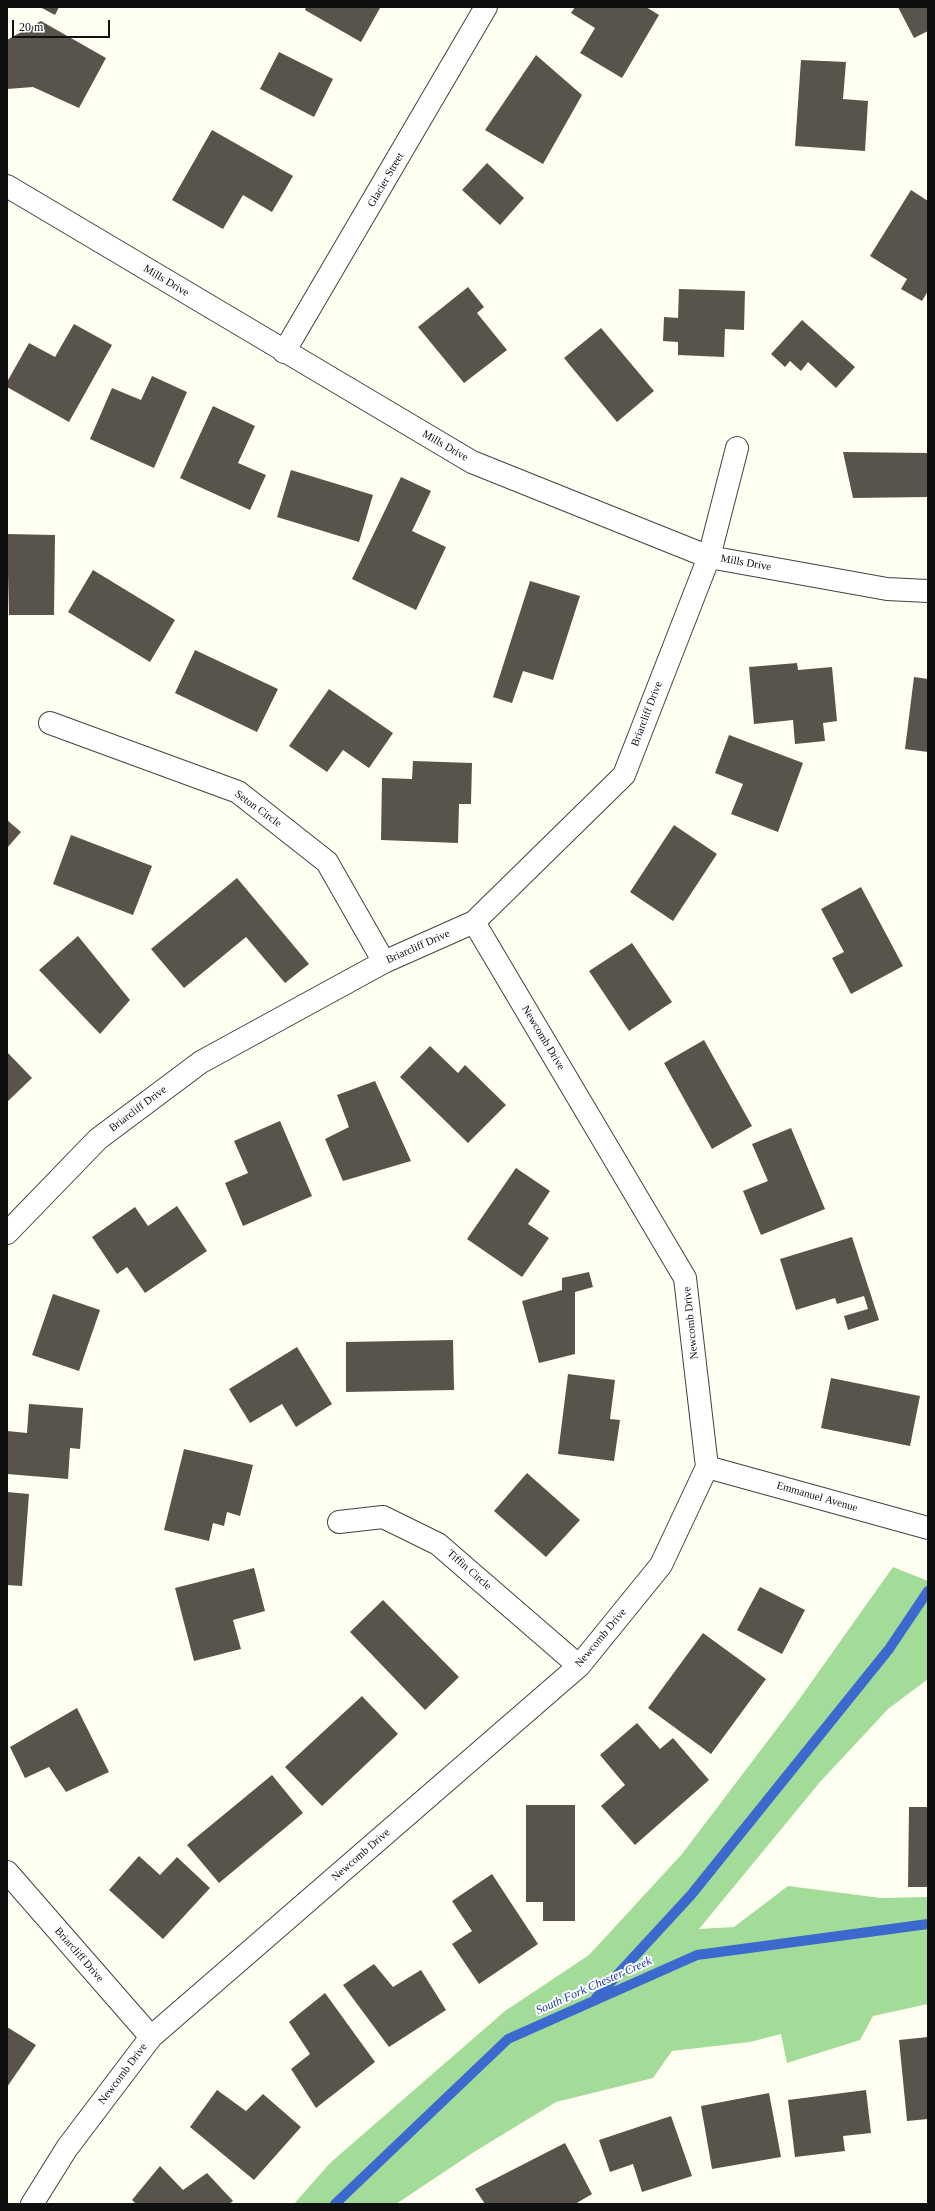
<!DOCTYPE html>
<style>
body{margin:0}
#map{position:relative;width:935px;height:2211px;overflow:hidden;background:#fefff1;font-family:Georgia,serif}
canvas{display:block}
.frame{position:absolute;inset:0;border:8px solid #0f0f0f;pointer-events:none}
.scale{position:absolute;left:12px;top:20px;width:98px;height:18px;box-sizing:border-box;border:2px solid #0f0f0f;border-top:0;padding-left:5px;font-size:12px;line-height:14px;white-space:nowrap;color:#0f0f0f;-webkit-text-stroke:3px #fff;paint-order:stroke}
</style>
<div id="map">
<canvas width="935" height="2211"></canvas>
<div class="frame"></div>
<div class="scale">20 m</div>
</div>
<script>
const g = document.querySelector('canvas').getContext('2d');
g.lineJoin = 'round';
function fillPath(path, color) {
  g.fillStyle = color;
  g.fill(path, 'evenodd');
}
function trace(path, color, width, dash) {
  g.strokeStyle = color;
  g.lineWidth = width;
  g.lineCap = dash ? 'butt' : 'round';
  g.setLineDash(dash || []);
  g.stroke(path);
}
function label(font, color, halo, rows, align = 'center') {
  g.font = font + ' Georgia,serif';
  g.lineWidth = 4;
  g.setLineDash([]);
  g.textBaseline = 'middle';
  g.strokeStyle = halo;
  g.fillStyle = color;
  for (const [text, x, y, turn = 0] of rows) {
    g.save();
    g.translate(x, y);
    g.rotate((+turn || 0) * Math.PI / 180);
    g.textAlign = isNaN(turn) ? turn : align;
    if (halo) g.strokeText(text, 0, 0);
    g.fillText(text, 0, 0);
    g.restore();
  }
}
fillPath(new Path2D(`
 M 893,1567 L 928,1581 L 928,1679 L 888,1709 L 820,1782 L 699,1929 L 734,1927 L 788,1886 L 881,1898 L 928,1897 L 928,2004 L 873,2016 L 860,2040 L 787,2063 L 781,2034 L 750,2042 L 672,2051 L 653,2078 L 556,2102 L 474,2152 L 396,2204 L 294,2204 L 330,2163 L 505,2011 L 589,1955 L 682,1854 L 798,1701 Z`), '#a3db99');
trace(new Path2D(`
 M 596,1998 L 691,1895 L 889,1649 L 928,1591
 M 335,2204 L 508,2039 L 697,1955 L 928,1924`), '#3c69cd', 10);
fillPath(new Path2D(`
 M 40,7 L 59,7 L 55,15 Z
 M 306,7 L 379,7 L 380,8 L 361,42 L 305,10 Z
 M 575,7 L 646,7 L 659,15 L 622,78 L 580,53 L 595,28 L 571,13 Z
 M 898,7 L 928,7 L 928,31 L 914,38 Z
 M 41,21 L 106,58 L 79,108 L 33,87 L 7,89 L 7,40 Z
 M 279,52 L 333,79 L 314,117 L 260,89 Z
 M 536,55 L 582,95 L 543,164 L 485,130 Z
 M 801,60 L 846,62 L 843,99 L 868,101 L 865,151 L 795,146 Z
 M 212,130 L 293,176 L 272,212 L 243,195 L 223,229 L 172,200 Z
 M 487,163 L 524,198 L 500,225 L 462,190 Z
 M 911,190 L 928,201 L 928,291 L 922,301 L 901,289 L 907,279 L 870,256 Z
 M 468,287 L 484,307 L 477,313 L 507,350 L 464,383 L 418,327 Z
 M 679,289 L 745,291 L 744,330 L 725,329 L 724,357 L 678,355 L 678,342 L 663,341 L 664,317 L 678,318 Z
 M 802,320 L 855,367 L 836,388 L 808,362 L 801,371 L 790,361 L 785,367 L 771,354 Z
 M 74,324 L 112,345 L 69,422 L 7,387 L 7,382 L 29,343 L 55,357 Z
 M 601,328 L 654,391 L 617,422 L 564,358 Z
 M 152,376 L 187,392 L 154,468 L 90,439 L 112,388 L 141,400 Z
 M 213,406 L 255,426 L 238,463 L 266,475 L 250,510 L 180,478 Z
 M 843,452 L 928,453 L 928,497 L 853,498 Z
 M 291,470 L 373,495 L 359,542 L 277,517 Z
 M 401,477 L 431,491 L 412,531 L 446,547 L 416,610 L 352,579 Z
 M 7,534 L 55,535 L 54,615 L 9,615 Z
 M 93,570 L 175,620 L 150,662 L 68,612 Z
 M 530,581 L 580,596 L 553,680 L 523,671 L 512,703 L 493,697 Z
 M 195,650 L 278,689 L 257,732 L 175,693 Z
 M 797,663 L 798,670 L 832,667 L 837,721 L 823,723 L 825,741 L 795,744 L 793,720 L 754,724 L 749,667 Z
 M 914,677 L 928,679 L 928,752 L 905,749 Z
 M 329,689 L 393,733 L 369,768 L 343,750 L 327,772 L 289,746 Z
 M 729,735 L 803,763 L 778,832 L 731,814 L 743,784 L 715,773 Z
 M 413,761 L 472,763 L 471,804 L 459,804 L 458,843 L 381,840 L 382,778 L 412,779 Z
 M 7,820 L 21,832 L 7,848 Z
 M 674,825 L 717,854 L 673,921 L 630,892 Z
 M 71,835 L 152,866 L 133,915 L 53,884 Z
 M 237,878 L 309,964 L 285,983 L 246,937 L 184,988 L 151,949 Z
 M 861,887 L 903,966 L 851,994 L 832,958 L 844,952 L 821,909 Z
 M 78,936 L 130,1000 L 100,1034 L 39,970 Z
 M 632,943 L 672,1002 L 629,1031 L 589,971 Z
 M 704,1040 L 752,1126 L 712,1149 L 664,1063 Z
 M 430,1046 L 458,1073 L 465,1065 L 506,1105 L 468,1143 L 400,1077 Z
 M 7,1052 L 32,1078 L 7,1102 Z
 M 375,1081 L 411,1161 L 343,1181 L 325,1139 L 349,1127 L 337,1095 Z
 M 280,1121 L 312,1196 L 243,1226 L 225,1183 L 248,1173 L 234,1141 Z
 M 791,1128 L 825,1209 L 761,1235 L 743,1191 L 768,1181 L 752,1144 Z
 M 516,1168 L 550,1191 L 528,1224 L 549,1238 L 522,1277 L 467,1239 Z
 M 177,1206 L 207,1251 L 145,1293 L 127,1267 L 117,1274 L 92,1237 L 135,1207 L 148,1226 Z
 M 852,1237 L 879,1320 L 848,1330 L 844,1316 L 868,1309 L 864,1296 L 837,1304 L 835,1298 L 796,1310 L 780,1259 Z
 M 589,1272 L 593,1287 L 575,1292 L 575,1354 L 539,1363 L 522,1301 L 562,1290 L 562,1278 Z
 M 53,1294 L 100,1310 L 79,1371 L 32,1355 Z
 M 453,1340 L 454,1390 L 346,1392 L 346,1342 Z
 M 297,1347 L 332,1404 L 296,1427 L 282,1404 L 250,1423 L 229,1389 Z
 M 568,1374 L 615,1380 L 610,1419 L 620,1420 L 614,1461 L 558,1454 Z
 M 831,1378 L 920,1396 L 910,1446 L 821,1428 Z
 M 29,1404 L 83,1408 L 80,1449 L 70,1448 L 68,1479 L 7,1474 L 7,1431 L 27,1433 Z
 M 184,1449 L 253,1465 L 240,1516 L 227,1512 L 224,1526 L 213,1523 L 209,1541 L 164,1530 Z
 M 527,1473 L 580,1520 L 546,1557 L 494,1511 Z
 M 7,1492 L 29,1494 L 22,1586 L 7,1585 Z
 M 254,1568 L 265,1611 L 233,1620 L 241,1649 L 194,1661 L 175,1588 Z
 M 760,1587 L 805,1610 L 782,1654 L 737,1630 Z
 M 383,1600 L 459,1677 L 425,1710 L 350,1632 Z
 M 703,1633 L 766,1679 L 711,1754 L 648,1708 Z
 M 362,1696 L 398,1734 L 322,1806 L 285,1767 Z
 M 77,1708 L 109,1772 L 66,1792 L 49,1767 L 25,1778 L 10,1747 Z
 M 637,1723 L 660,1749 L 673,1738 L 709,1780 L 635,1845 L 601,1806 L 625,1785 L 600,1755 Z
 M 272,1775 L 303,1813 L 219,1883 L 187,1845 Z
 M 526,1805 L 575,1805 L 575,1921 L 543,1921 L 543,1902 L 526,1902 Z
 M 909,1807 L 928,1807 L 928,1887 L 908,1887 Z
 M 139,1856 L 160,1875 L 177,1857 L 210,1888 L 163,1939 L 109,1890 Z
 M 492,1874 L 538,1944 L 479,1984 L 452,1944 L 472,1931 L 452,1901 Z
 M 374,1964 L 393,1987 L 421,1970 L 446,2010 L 389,2047 L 343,1985 Z
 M 325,1993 L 375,2062 L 316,2108 L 291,2069 L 310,2054 L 289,2022 Z
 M 7,2027 L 36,2045 L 7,2087 Z
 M 928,2037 L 928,2119 L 907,2121 L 899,2040 Z
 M 217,2090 L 246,2111 L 263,2094 L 301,2127 L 254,2180 L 190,2127 Z
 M 866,2090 L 871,2133 L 843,2136 L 845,2151 L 795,2157 L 788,2100 Z
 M 769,2093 L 781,2157 L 712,2169 L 701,2106 Z
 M 671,2116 L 692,2176 L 642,2192 L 633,2164 L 610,2172 L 599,2140 Z
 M 565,2143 L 592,2194 L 575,2204 L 485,2204 L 475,2189 Z
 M 160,2166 L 183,2190 L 207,2173 L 233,2201 L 229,2204 L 136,2204 L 132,2200 Z`), '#58544b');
const minor = new Path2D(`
 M 7,186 L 472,462 L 709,557 L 887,589 L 928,591
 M 284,352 L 486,7
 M 50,723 L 238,792 L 327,862 L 384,962
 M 7,1233 L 98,1139 L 201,1062 L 384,962 L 474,922 L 624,775 L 709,557 L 737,448
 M 339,1522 L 383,1517 L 438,1544 L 579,1666
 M 7,1872 L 151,2037
 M 32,2204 L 67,2148 L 151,2037 L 579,1666 L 661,1565 L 707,1467 L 685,1278 L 474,922`);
const tertiary = new Path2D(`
 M 707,1467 L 928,1528`);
trace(minor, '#424242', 24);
trace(tertiary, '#424242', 24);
trace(minor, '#fff', 22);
trace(tertiary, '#fff', 22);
label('11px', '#0f0f0f', '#fff', [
 ["Glacier Street",386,180,-60],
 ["Mills Drive",166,281,31],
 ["Mills Drive",445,446,30],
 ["Mills Drive",746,563,10],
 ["Briarcliff Drive",647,714,-69],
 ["Seton Circle",258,809,36],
 ["Briarcliff Drive",418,947,-24],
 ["Newcomb Drive",543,1038,59],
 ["Briarcliff Drive",138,1109,-37],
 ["Newcomb Drive",691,1323,-96],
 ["Emmanuel Avenue",817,1497,16],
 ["Tiffin Circle",469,1570,41],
 ["Newcomb Drive",601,1638,-50],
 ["Newcomb Drive",361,1855,-41],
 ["Briarcliff Drive",79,1955,49],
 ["Newcomb Drive",123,2074,-53]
]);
label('italic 12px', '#173ca1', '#fff', [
 ["South Fork Chester Creek",594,1986,-24]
]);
</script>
